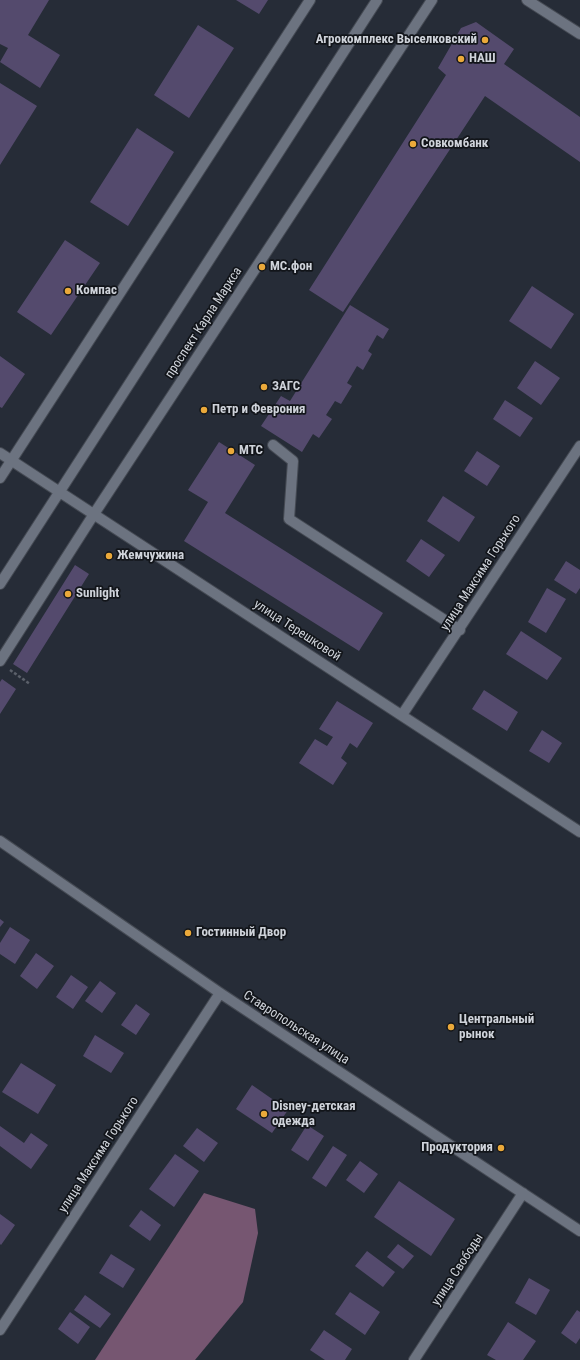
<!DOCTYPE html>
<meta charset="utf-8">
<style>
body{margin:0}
canvas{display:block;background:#262c37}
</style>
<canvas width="580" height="1360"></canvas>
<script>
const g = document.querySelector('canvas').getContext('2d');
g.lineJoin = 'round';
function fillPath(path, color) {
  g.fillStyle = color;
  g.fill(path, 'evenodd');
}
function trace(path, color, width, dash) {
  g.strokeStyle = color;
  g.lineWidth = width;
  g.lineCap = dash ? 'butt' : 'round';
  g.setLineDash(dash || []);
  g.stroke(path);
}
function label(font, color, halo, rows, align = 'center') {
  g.font = font + ' "Roboto Condensed",sans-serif';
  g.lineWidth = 3.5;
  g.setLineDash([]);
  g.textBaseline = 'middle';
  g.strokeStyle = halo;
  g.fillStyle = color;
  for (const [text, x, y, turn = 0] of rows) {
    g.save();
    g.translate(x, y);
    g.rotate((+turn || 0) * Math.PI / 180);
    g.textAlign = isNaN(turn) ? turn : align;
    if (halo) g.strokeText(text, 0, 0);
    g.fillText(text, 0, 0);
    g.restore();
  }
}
fillPath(new Path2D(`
 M 204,1193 L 255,1209 L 258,1233 L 243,1302 L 195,1360 L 95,1360 Z`), '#765671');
fillPath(new Path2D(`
 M 0,0 L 49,0 L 28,35 L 60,55 L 40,88 L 0,62 L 8,48 L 0,44 Z
 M 236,0 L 268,0 L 259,14 Z
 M 476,22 L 514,49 L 504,64 L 580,117 L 580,162 L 485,96 L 343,312 L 309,290 L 446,75 L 438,68 L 461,28 Z
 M 198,25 L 234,48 L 189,118 L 154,95 Z
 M 0,83 L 37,106 L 0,165 Z
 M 137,128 L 174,152 L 128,226 L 90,202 Z
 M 65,240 L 100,263 L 51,335 L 17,312 Z
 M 532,286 L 574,314 L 551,349 L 509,321 Z
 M 350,305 L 389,329 L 383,339 L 377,335 L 368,351 L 372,354 L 363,370 L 357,366 L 347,383 L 352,386 L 341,404 L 335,401 L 326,415 L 332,419 L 319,438 L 313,434 L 302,452 L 261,426 L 281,396 L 290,401 Z
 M 0,356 L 25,374 L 2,408 L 0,407 Z
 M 535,361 L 560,378 L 541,405 L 517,388 Z
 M 505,400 L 533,418 L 520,437 L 493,419 Z
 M 219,442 L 255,465 L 225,513 L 383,613 L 359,651 L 184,541 L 208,502 L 188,490 Z
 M 477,451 L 500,466 L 487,486 L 464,471 Z
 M 443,496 L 475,517 L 459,542 L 427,521 Z
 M 421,539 L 445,555 L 429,577 L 406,561 Z
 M 566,561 L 580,570 L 580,588 L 576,594 L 554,580 Z
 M 75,565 L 89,574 L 27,673 L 13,664 Z
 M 547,588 L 566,599 L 546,633 L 528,622 Z
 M 521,631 L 562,658 L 547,680 L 506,654 Z
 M 2,679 L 16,689 L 0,714 L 0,682 Z
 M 484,690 L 518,712 L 507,731 L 472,709 Z
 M 337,701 L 373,723 L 357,748 L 350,743 L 341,758 L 347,763 L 333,785 L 299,763 L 315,739 L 327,746 L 333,737 L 319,729 Z
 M 542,730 L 562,743 L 549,763 L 529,751 Z
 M 0,919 L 4,922 L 0,927 Z
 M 10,927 L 30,940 L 15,964 L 0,954 L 0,943 Z
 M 36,953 L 54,966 L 37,989 L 20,976 Z
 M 71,975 L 88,987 L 73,1009 L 56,997 Z
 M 100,981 L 116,993 L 102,1013 L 85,1001 Z
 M 136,1004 L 150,1014 L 136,1035 L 121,1025 Z
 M 95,1035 L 124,1053 L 111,1073 L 83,1056 Z
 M 21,1063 L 56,1085 L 38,1114 L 2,1092 Z
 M 252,1085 L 288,1110 L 272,1133 L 236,1109 Z
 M 307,1125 L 324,1136 L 308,1161 L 291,1150 Z
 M 0,1126 L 24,1143 L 31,1133 L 48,1145 L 31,1169 L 0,1146 Z
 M 197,1128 L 218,1143 L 204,1162 L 183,1146 Z
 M 333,1146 L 347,1155 L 326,1187 L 312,1178 Z
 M 175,1154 L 199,1171 L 174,1207 L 149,1189 Z
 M 360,1161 L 378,1174 L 364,1193 L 346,1180 Z
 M 399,1181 L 455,1219 L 431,1256 L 374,1217 Z
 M 141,1210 L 161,1225 L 150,1241 L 129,1226 Z
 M 0,1214 L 15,1225 L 1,1245 L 0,1244 Z
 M 398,1244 L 414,1256 L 403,1269 L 387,1257 Z
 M 367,1251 L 395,1272 L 383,1287 L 355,1266 Z
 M 111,1254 L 135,1269 L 123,1288 L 99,1273 Z
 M 529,1278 L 550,1290 L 536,1315 L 515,1303 Z
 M 350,1292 L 380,1312 L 365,1335 L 335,1314 Z
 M 85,1295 L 111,1314 L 100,1328 L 74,1310 Z
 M 577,1310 L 580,1312 L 580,1338 L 576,1344 L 561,1333 Z
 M 70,1312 L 90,1327 L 78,1344 L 58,1329 Z
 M 508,1322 L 536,1341 L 523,1360 L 496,1360 L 487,1355 Z
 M 324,1330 L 352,1349 L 345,1360 L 325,1360 L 310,1350 Z`), '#544a6d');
const minor = new Path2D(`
 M 527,0 L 580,34
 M 273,445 L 293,461 L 289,519 L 460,630
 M 0,453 L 580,832
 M 0,478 L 310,0
 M 0,584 L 377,0
 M 0,661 L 94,514 L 432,0
 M 402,715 L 580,446
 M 0,841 L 220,993 L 580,1231
 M 0,1330 L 220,993
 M 414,1360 L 523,1193`);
trace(minor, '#454a53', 12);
trace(new Path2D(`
 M 10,670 L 30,684`), '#5b606a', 2.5, [3, 2]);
trace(minor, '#6c7380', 10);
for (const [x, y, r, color] of [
 [485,40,4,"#eba93a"],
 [461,59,4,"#eba93a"],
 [413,144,4,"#eba93a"],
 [262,267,4,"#eba93a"],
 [68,291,4,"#eba93a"],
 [264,387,4,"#eba93a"],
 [204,410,4,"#eba93a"],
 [231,451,4,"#eba93a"],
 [109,556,4,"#eba93a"],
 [68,594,4,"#eba93a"],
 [188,933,4,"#eba93a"],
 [451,1027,4,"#eba93a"],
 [264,1114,4,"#eba93a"],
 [501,1148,4,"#eba93a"]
]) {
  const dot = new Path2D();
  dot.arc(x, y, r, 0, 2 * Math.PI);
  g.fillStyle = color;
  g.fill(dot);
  trace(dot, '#12151a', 1.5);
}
label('bold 13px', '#cfd3da', '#12151a', [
 ["Агрокомплекс Выселковский",477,40,"right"],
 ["НАШ",469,59],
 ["Совкомбанк",421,144],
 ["МС.фон",270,267],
 ["Компас",76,291],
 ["ЗАГС",272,387],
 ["Петр и Феврония",212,410],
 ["МТС",239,451],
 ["Жемчужина",117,556],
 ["Sunlight",76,594],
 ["Гостинный Двор",196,933],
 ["Центральный",459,1020],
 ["рынок",459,1035],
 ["Disney-детская",272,1107],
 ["одежда",272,1122],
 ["Продуктория",493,1148,"right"]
], 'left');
label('13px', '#cfd3da', '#12151a', [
 ["проспект Карла Маркса",204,323,-57],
 ["улица Максима Горького",481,573,-57],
 ["улица Терешковой",297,631,33],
 ["Ставропольская улица",296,1028,33],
 ["улица Максима Горького",99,1155,-57],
 ["улица Свободы",458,1270,-57]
]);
</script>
